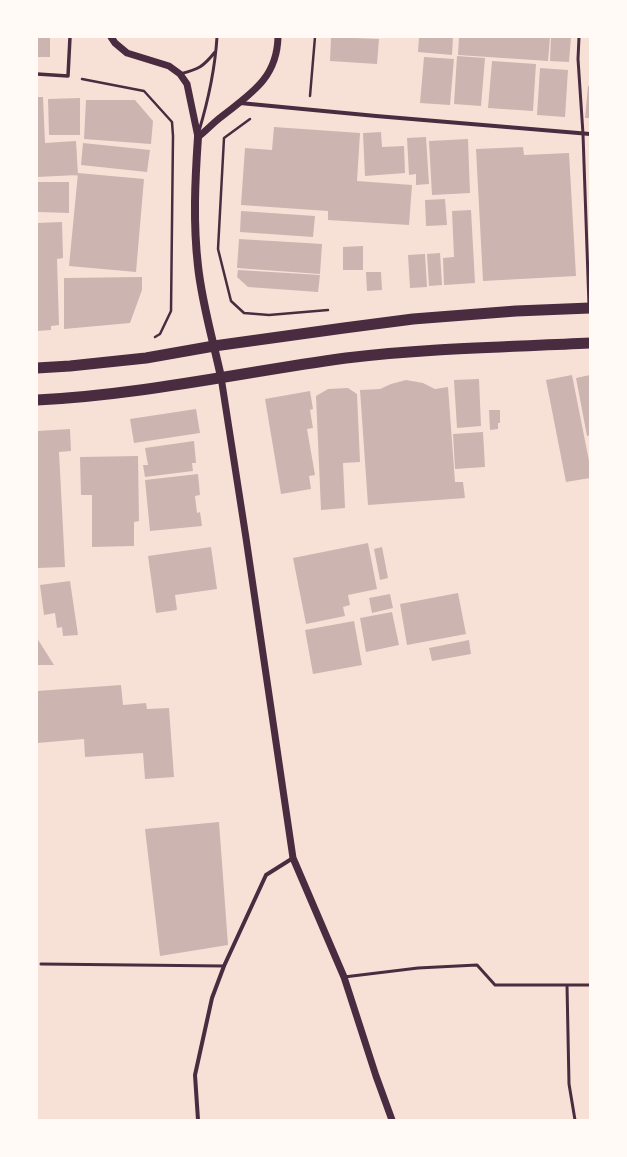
<!DOCTYPE html>
<style>
body{margin:0}
#map{position:relative;width:627px;height:1157px;overflow:hidden;background:#f7e1d7;font-family:Ubuntu,sans-serif}
canvas{display:block}
.frame{position:absolute;inset:0;border:38px solid #fffaf5;pointer-events:none}
</style>
<div id="map">
<canvas width="627" height="1157"></canvas>
<div class="frame"></div>
</div>
<script>
const g = document.querySelector('canvas').getContext('2d');
g.lineJoin = 'round';
function fillPath(path, color) {
  g.fillStyle = color;
  g.fill(path, 'evenodd');
}
function trace(path, color, width, dash) {
  g.strokeStyle = color;
  g.lineWidth = width;
  g.lineCap = dash ? 'butt' : 'round';
  g.setLineDash(dash || []);
  g.stroke(path);
}
fillPath(new Path2D(`
 M 37,37 L 50,37 L 50,57 L 37,57 Z
 M 331,37 L 379,39 L 377,64 L 330,61 Z
 M 419,37 L 453,37 L 452,55 L 418,52 Z
 M 459,37 L 550,37 L 548,61 L 458,55 Z
 M 551,37 L 571,37 L 569,62 L 550,61 Z
 M 457,56 L 485,58 L 481,106 L 454,104 Z
 M 424,57 L 454,59 L 450,105 L 420,103 Z
 M 492,61 L 536,64 L 533,111 L 488,108 Z
 M 540,68 L 568,70 L 565,117 L 537,115 Z
 M 588,86 L 590,86 L 590,118 L 585,118 Z
 M 37,97 L 43,97 L 45,143 L 76,141 L 78,175 L 37,177 Z
 M 80,98 L 80,135 L 49,135 L 48,99 Z
 M 86,100 L 135,100 L 153,121 L 151,144 L 84,139 Z
 M 274,127 L 360,133 L 357,181 L 412,185 L 409,225 L 328,220 L 328,211 L 241,205 L 245,148 L 272,150 Z
 M 381,132 L 382,147 L 404,146 L 405,173 L 365,176 L 363,133 Z
 M 426,137 L 429,184 L 416,185 L 416,174 L 409,175 L 407,138 Z
 M 468,139 L 470,193 L 432,195 L 429,141 Z
 M 83,143 L 150,150 L 147,172 L 81,165 Z
 M 523,147 L 524,155 L 569,153 L 576,276 L 483,281 L 476,149 Z
 M 78,173 L 144,179 L 136,272 L 69,266 Z
 M 37,182 L 69,182 L 69,213 L 37,212 Z
 M 445,199 L 447,225 L 426,226 L 425,200 Z
 M 471,210 L 475,283 L 444,285 L 443,258 L 454,257 L 452,211 Z
 M 241,211 L 315,216 L 313,237 L 240,232 Z
 M 62,222 L 63,258 L 57,259 L 59,325 L 51,326 L 51,330 L 37,331 L 37,223 Z
 M 239,239 L 322,244 L 320,274 L 237,268 Z
 M 363,246 L 363,270 L 343,270 L 343,247 Z
 M 440,253 L 442,285 L 429,286 L 427,254 Z
 M 425,254 L 427,287 L 410,288 L 408,255 Z
 M 238,270 L 320,275 L 318,292 L 248,287 L 237,277 Z
 M 366,272 L 381,272 L 382,290 L 367,291 Z
 M 142,277 L 142,290 L 130,323 L 64,329 L 64,278 Z
 M 572,375 L 590,466 L 590,478 L 566,482 L 546,380 Z
 M 590,375 L 590,435 L 587,436 L 576,378 Z
 M 479,379 L 481,426 L 457,428 L 454,380 Z
 M 406,380 L 423,383 L 435,389 L 448,387 L 455,482 L 463,482 L 465,498 L 368,505 L 360,390 L 380,389 L 391,384 Z
 M 348,388 L 357,394 L 360,462 L 343,463 L 345,508 L 321,510 L 316,396 L 328,389 Z
 M 310,391 L 313,409 L 310,410 L 313,428 L 307,429 L 315,475 L 309,476 L 311,489 L 281,494 L 265,399 Z
 M 196,409 L 200,433 L 134,443 L 130,419 Z
 M 489,410 L 500,410 L 500,423 L 498,423 L 498,429 L 490,430 Z
 M 70,429 L 71,451 L 59,452 L 65,567 L 37,568 L 37,431 Z
 M 483,432 L 485,467 L 455,469 L 453,434 Z
 M 194,441 L 196,463 L 192,463 L 193,471 L 145,477 L 143,465 L 148,465 L 145,448 Z
 M 138,456 L 139,521 L 134,522 L 134,546 L 92,547 L 92,495 L 81,495 L 80,457 Z
 M 198,474 L 200,495 L 195,496 L 197,513 L 200,512 L 202,526 L 150,531 L 145,480 Z
 M 368,543 L 377,589 L 348,595 L 350,605 L 343,607 L 345,616 L 306,624 L 293,558 Z
 M 211,547 L 217,589 L 175,595 L 177,610 L 156,613 L 148,556 Z
 M 382,547 L 388,578 L 380,580 L 374,549 Z
 M 70,581 L 78,635 L 63,636 L 62,627 L 57,628 L 55,613 L 44,615 L 40,585 Z
 M 458,593 L 466,634 L 407,645 L 400,604 Z
 M 390,594 L 393,608 L 372,613 L 369,598 Z
 M 392,612 L 399,645 L 366,652 L 360,618 Z
 M 354,621 L 362,665 L 313,674 L 305,630 Z
 M 37,638 L 54,665 L 37,665 Z
 M 469,640 L 471,654 L 432,661 L 429,648 Z
 M 121,685 L 123,705 L 146,703 L 147,709 L 169,708 L 174,777 L 145,779 L 143,753 L 85,757 L 84,739 L 37,743 L 37,691 Z
 M 219,822 L 228,945 L 160,956 L 145,829 Z`), '#ccb4b1');
trace(new Path2D(`
 M 82,79 L 144,91 L 172,122 L 173,136 L 171,311 L 160,334 L 155,337
 M 310,96 L 315,37
 M 250,119 L 224,138 L 218,249 L 231,301 L 244,313 L 269,315 L 328,310`), '#4a2c40', 2.5);
trace(new Path2D(`
 M 579,37 L 578,59 L 583,134 L 589,306
 M 180,74 C 199,69 203,67 215,52
 M 199,131 C 208,101 215,69 217,37
 M 41,964 L 224,966
 M 344,977 L 418,968 L 477,965 L 495,985 L 590,985
 M 567,985 L 569,1084 L 575,1120`), '#4a2c40', 3);
trace(new Path2D(`
 M 37,74 L 68,76 L 70,37`), '#4a2c40', 3.5);
trace(new Path2D(`
 M 240,103 L 376,116 L 590,134
 M 198,1120 L 195,1075 L 212,998 L 224,966 L 266,875 L 293,858`), '#4a2c40', 4);
trace(new Path2D(`
 M 111,37 L 115,43 L 127,53 L 169,66 L 180,74 L 187,84 L 198,137 C 206,131 213,123 221,117 C 250,94 277,79 278,37
 M 221,377 L 246,538 L 293,858 L 344,977 L 376,1076 L 392,1120`), '#4a2c40', 7);
trace(new Path2D(`
 M 198,137 C 195,181 193,223 198,266 C 202,304 213,340 221,377`), '#4a2c40', 8);
trace(new Path2D(`
 M 37,368 L 70,366 L 146,358 L 214,346 L 344,328 L 413,319 L 516,311 L 590,308
 M 37,400 C 141,395 243,372 346,358 C 427,348 509,347 590,343`), '#4a2c40', 11);
</script>
